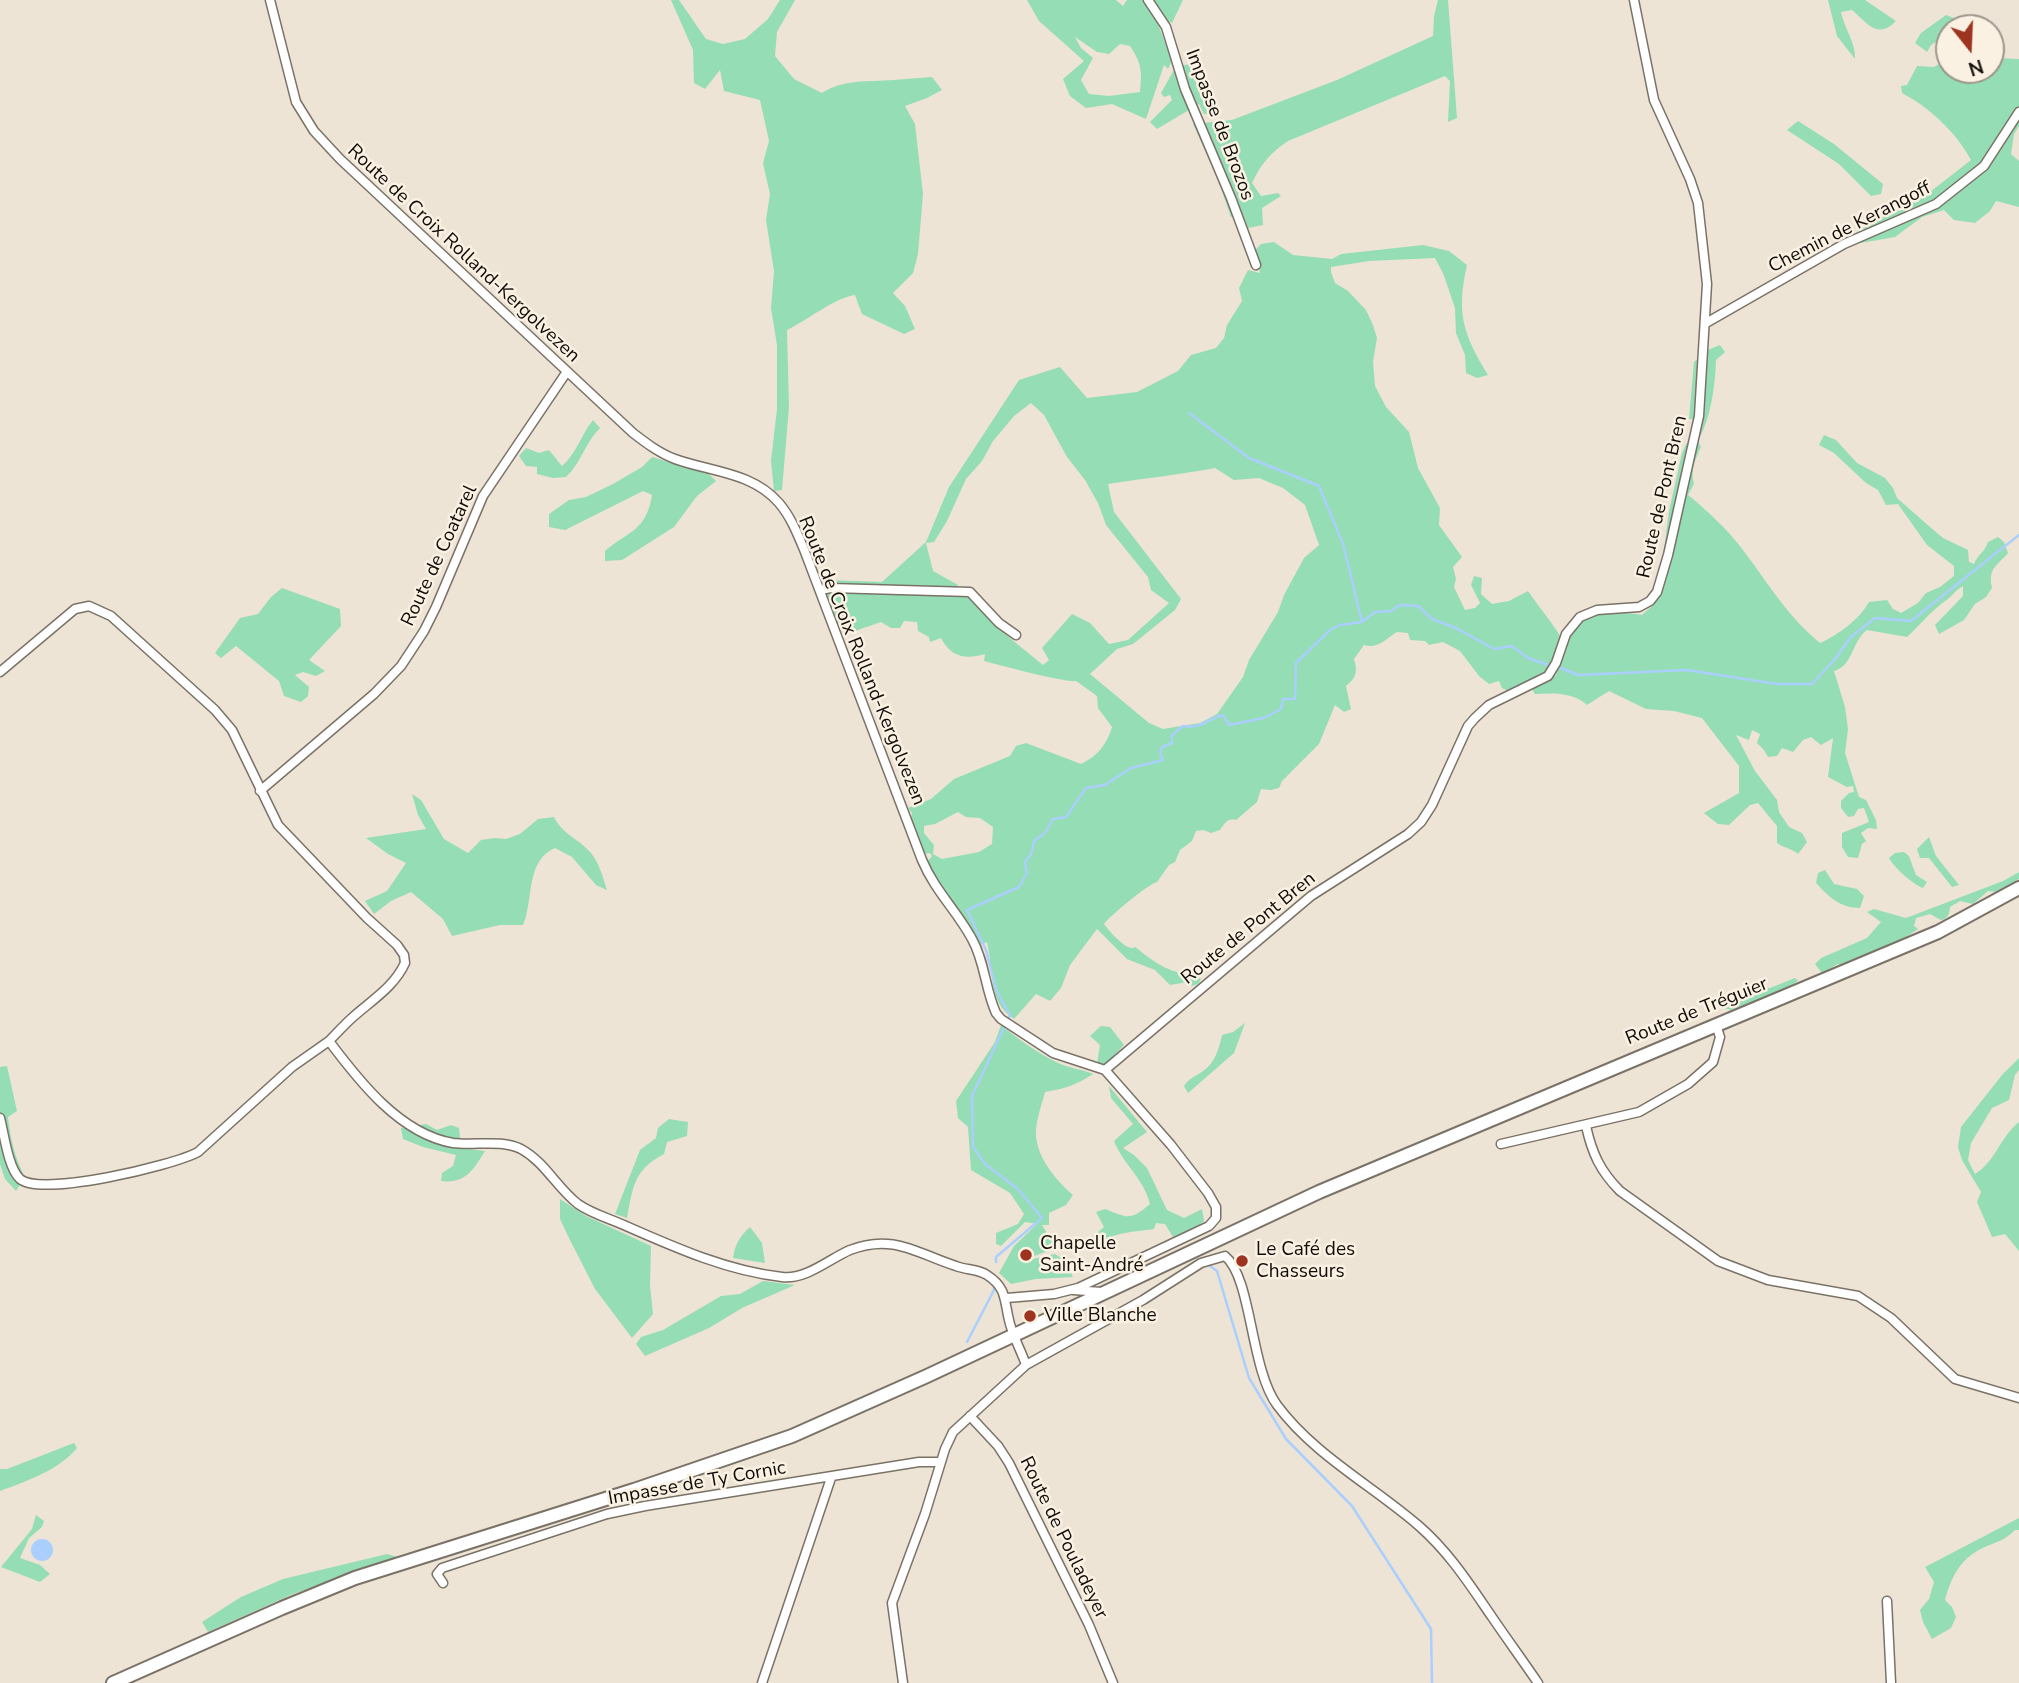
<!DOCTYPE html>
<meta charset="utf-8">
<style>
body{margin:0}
#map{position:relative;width:2019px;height:1683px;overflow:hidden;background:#ede4d6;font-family:"Nunito Sans",sans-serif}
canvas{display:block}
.north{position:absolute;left:1935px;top:14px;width:70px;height:70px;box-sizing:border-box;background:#faf1e3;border:2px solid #9c968c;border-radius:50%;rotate:162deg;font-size:19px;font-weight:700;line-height:28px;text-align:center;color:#100d09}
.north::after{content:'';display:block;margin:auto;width:24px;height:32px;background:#9d341f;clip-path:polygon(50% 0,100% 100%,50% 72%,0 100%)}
</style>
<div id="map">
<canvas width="2019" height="1683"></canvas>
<div class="north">N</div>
</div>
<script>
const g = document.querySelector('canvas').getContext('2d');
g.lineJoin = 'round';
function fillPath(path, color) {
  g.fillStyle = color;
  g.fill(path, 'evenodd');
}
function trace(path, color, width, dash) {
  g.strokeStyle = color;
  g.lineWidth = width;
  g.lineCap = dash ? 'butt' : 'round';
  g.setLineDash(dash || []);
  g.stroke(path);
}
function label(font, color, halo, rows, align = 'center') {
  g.font = font + ' "Nunito Sans",sans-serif';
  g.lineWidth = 5;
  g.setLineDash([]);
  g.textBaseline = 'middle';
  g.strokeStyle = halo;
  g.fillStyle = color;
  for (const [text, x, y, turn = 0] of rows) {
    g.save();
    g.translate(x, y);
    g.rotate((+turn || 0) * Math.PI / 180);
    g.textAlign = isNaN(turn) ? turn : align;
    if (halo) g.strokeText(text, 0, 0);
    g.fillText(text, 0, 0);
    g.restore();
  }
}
fillPath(new Path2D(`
 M 671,0 L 679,0 L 706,39 L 723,44 L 745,39 L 768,19 L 780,0 L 795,0 L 777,32 L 775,56 L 794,79 L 822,93 C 844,79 868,82 893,80 C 906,79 919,78 932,77 L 942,90 L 927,98 L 905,106 L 915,124 L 923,194 L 918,254 L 913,273 L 893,293 L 905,306 L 915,329 L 904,334 L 862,314 L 855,295 C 834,298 808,320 787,330 L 789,407 L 782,490 L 774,491 L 771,461 L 777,409 L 777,345 L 771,308 L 774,271 L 766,220 L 770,194 L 763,163 L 769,141 L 760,100 L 724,91 L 720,70 L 705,89 L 694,83 L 693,50 Z
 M 1027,0 L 1116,0 L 1123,6 L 1127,0 L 1183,0 L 1172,23 L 1155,16 L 1172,61 L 1168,69 L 1164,65 L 1146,119 L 1112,104 L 1086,108 L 1070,96 L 1063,79 L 1084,61 L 1039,21 ZM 1075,37 L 1097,52 L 1109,54 L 1120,44 L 1130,46 C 1142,64 1142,71 1140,92 L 1109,96 L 1089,94 L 1081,80 L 1093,58 L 1081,48 Z
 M 1438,0 L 1448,0 L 1457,118 L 1448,122 L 1450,81 L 1445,76 L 1288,141 C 1270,153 1261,164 1252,183 L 1261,196 L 1278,193 L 1281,196 L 1262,208 L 1263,225 L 1248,228 L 1243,216 L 1231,217 L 1217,177 L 1193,124 L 1232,120 L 1337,80 L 1433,36 L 1434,16 Z
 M 1828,0 L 1865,0 L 1896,21 C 1878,40 1867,23 1852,10 L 1841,12 C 1844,28 1856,43 1855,59 L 1837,36 Z
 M 1946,15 L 1956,19 L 1965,28 L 1949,28 L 1949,34 L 1931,45 L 1927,52 L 1915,43 L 1921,33 Z
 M 1991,53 L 1997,58 L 2019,59 L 2019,126 L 2014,134 L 2011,154 L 2019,161 L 2019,207 L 1996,201 L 1990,211 L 1975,223 L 1954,220 L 1944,210 L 1922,217 L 1895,237 L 1855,244 L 1849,237 L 1884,216 L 1890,206 L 1930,192 L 1971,160 C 1956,132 1930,108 1902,93 L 1901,86 L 1907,85 L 1917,66 L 1934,67 L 1949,57 L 1949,70 L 1991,70 Z
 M 1189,64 L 1208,114 L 1204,114 L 1199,104 L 1157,129 L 1150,122 L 1172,100 L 1170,95 L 1164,97 L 1161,93 L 1175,68 Z
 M 1798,121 L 1834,144 L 1883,184 L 1881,194 L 1871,196 L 1839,164 L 1787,130 Z
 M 1274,242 L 1293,255 L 1332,259 L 1341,254 L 1423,245 L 1449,251 L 1467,265 C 1456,313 1463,334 1488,375 L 1477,378 L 1466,373 L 1465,355 L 1456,333 L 1455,308 L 1443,273 L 1435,258 L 1369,261 L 1331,267 L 1331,272 L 1335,283 L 1348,291 L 1366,310 L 1373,325 L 1377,338 L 1373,362 L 1375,386 L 1386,407 L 1409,432 L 1418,468 L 1440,508 L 1439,525 L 1462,557 L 1453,567 L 1456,579 L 1454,587 L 1465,610 L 1475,608 L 1480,603 L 1471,585 L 1474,576 L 1482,578 L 1481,594 L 1492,604 L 1509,601 L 1528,591 C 1533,599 1559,632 1560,636 C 1563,649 1549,670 1538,678 C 1530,684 1518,687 1508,691 L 1502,688 L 1499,681 L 1489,684 L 1479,676 L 1460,651 L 1443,642 L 1429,645 L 1425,641 L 1410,640 L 1408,633 L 1397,632 C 1385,639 1379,649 1364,645 L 1354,659 C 1358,672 1356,678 1346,686 L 1351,709 L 1344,712 L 1335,705 L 1319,744 L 1282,781 L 1279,788 L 1271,790 L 1261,789 L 1257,802 L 1236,820 C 1227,818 1225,823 1220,830 L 1211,833 L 1203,830 L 1196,831 L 1192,841 L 1180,850 L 1175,862 L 1169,865 L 1157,882 C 1147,885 1111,915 1104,924 C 1109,931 1120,943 1128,947 C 1138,951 1131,943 1139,950 C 1154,962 1173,976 1194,973 L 1201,979 L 1198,984 L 1192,986 L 1188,982 L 1170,985 L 1155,970 L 1127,959 L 1097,929 L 1070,965 L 1061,988 L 1050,1001 L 1036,994 L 1014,1019 C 987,1001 994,971 987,942 L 980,945 L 932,873 L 928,861 L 932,856 L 930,853 L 924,854 L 911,819 L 912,813 L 908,808 L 931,799 L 954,779 L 1010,756 L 1016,746 L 1026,743 L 1081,764 C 1098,756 1107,744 1112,727 L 1098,708 L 1097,696 L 1076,681 C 1066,683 999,665 984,661 L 985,654 C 965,660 951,657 941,638 L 930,642 L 929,637 L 918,631 L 917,622 L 904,621 L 900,628 L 891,628 L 881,622 L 846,634 L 836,625 L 825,592 L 834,591 L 827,580 L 882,582 L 926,542 L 949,487 L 1019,380 L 1060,367 L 1087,398 L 1137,392 L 1178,371 L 1191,355 L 1216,348 L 1224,338 L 1227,325 L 1242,301 L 1239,288 L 1248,270 L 1260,273 L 1255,250 L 1261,244 ZM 1031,403 L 1044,415 L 1067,457 L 1085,480 L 1098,503 L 1106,525 L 1148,577 L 1151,590 L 1169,603 L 1128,640 L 1109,644 L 1090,623 L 1072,614 L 1042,648 L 1049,660 L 1043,665 L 1000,630 L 974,600 L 968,595 L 954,596 L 958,585 L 933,571 L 926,543 L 934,542 L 947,521 L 966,479 L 982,461 L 993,441 L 1014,416 ZM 1215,468 L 1234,480 L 1259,478 L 1283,488 L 1305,505 L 1319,545 L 1304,558 L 1284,595 L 1278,612 L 1249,660 L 1243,677 L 1217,714 L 1200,723 L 1163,729 L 1149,723 L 1090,674 L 1117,649 L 1133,644 L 1175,610 L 1181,599 L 1114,512 L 1108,484 C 1144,478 1179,475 1215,468 ZM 958,812 L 966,817 L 980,818 L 993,827 L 992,844 L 979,852 L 942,859 L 933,854 L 934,845 L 924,833 L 924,826 L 935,824 Z
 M 1720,345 L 1725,352 L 1716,360 C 1715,388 1711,417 1698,441 L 1701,447 C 1695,460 1690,471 1694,484 L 1688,495 C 1708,511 1727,529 1743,550 C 1768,583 1787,616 1820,643 C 1838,635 1859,620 1869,602 L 1887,600 L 1893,609 L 1901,613 L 1918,603 L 1926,593 L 1940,587 L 1954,576 L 1954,566 L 1927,545 L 1898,504 L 1886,505 L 1878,490 L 1866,483 L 1834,453 L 1819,445 L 1824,435 L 1836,440 L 1857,463 L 1885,478 L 1893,488 L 1897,498 L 1930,527 L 1943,538 L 1968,550 L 1969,562 L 1974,564 C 1978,554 1985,552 1988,542 L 1998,537 L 2004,542 L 2008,553 C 1996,567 1988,568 1992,588 L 1986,597 L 1975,604 L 1964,620 L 1939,634 L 1935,625 L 1963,596 L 1963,586 C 1955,590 1952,597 1945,601 C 1931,611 1920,625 1907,637 L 1867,630 C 1851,642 1854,665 1834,671 L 1845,707 L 1848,729 L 1845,753 L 1859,797 L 1866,800 L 1876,820 L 1877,829 L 1868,828 L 1861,833 L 1866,841 L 1862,844 L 1858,858 L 1848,857 L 1842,847 L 1842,833 L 1869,822 L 1864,808 L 1858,809 L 1854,816 L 1848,817 L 1841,808 L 1841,801 L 1849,793 L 1854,792 L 1853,786 L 1847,787 L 1828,777 L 1833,738 L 1821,745 L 1811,737 L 1803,740 L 1793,752 L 1782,748 L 1777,756 L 1768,757 L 1764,750 L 1757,743 L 1760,734 L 1752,730 L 1749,740 L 1736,735 L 1755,771 L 1777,800 L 1779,812 L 1789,827 L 1802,833 L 1807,842 L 1798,854 C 1793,849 1784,848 1777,843 L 1777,826 L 1758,803 L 1750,805 L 1729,825 L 1718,824 L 1704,813 L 1739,793 L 1739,766 L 1702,718 L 1674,711 L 1646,709 L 1609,691 L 1587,705 C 1573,692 1554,693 1535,694 L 1532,689 L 1556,675 C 1561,662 1564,649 1568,637 C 1580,608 1616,611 1642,615 L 1651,607 L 1656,601 L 1652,592 L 1663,558 L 1669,511 L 1682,453 L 1686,444 L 1691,440 L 1698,441 L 1701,419 L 1689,419 L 1694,362 L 1710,349 Z
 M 593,420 L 600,428 C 585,443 581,463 566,477 L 553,478 L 537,474 L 537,467 L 526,466 L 519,456 L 526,448 L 539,453 L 549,450 L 562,466 C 576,454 581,435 593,420 Z
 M 652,457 L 708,473 L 716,481 L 697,496 L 674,527 L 622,560 L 605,561 L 605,551 C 630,530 646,531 652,495 L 643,491 L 565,530 L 549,527 L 549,514 L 569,500 L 586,497 L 613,484 L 642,467 Z
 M 282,588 L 340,609 L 341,626 L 309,660 L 325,671 L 316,676 L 303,672 L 295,675 L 309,687 L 308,696 L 301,702 L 284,696 L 279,681 L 236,646 L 221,658 L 215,653 L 240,618 L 258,614 L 271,597 Z
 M 412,794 L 421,800 L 444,839 L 468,853 L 481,840 L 495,838 L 506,839 L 520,834 L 538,819 L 554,817 C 562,834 579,839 591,853 C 599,863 603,877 607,890 L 596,885 L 572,857 L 555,848 C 525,861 534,900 523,925 L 500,925 L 452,936 L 443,919 L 411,892 L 391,901 L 374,914 L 365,901 L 387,891 L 406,863 L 388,854 L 366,838 L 426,829 L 418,815 Z
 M 1929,837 L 1936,856 L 1959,885 L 1952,887 L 1929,858 L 1920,858 L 1917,849 Z
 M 1904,852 L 1909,856 L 1916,875 L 1927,882 L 1923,888 C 1914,885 1893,867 1889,858 L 1895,853 Z
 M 1825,870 L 1834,884 L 1857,889 L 1864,896 L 1860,908 C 1840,908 1829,897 1816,883 L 1818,873 Z
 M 2019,872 L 2019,879 L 1996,892 L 1988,891 L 1973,904 L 1960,901 L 1950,907 C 1949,914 1949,918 1941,920 L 1930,914 L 1916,918 L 1914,926 L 1918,929 L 1900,941 L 1842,966 L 1838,964 L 1822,973 L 1815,964 L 1821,958 L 1867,938 L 1881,922 L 1867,912 L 1874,909 L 1906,918 L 2003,881 Z
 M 1795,978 L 1798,981 L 1781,991 L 1731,1010 L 1724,1008 L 1763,988 L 1770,988 Z
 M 1245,1023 L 1234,1053 L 1188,1093 L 1184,1086 C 1189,1078 1195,1077 1203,1071 C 1215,1063 1219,1049 1222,1035 L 1233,1032 Z
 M 1001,1025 C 1018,1039 1036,1052 1056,1062 C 1068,1068 1081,1069 1093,1074 C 1077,1085 1063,1089 1045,1092 C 1042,1104 1037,1117 1036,1130 C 1034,1154 1056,1181 1073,1195 L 1066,1205 L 1049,1213 L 1049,1225 L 1042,1225 L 1056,1248 L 1034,1256 L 1031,1250 L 1018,1255 L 1020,1261 L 1024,1261 L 1055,1254 L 1064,1260 L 1073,1277 L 1036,1279 L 1011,1284 L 999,1273 L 1014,1246 L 1037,1224 L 1025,1222 L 1001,1246 L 996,1244 L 996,1233 L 1018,1224 L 1024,1214 L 1010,1193 L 971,1170 L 968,1127 L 958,1118 L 956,1101 L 995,1042 Z
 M 1101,1026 L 1110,1027 L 1124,1045 L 1105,1065 L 1097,1064 L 1100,1045 L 1090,1036 Z
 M 2019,1058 L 2019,1070 L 2015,1075 L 2009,1100 L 1992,1108 L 1971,1143 L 1968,1160 L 1975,1174 C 1995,1162 2001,1136 2019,1122 L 2019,1251 L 2005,1234 L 1992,1237 L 1977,1202 L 1981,1192 L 1962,1160 L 1958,1147 L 1961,1127 L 2002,1075 Z
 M 7,1066 L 17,1111 L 8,1117 C 10,1137 15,1159 25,1177 L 16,1191 L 5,1179 L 0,1164 L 0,1067 Z
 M 1109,1086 L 1147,1132 L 1123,1148 L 1134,1155 L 1147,1168 L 1167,1210 L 1184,1218 L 1202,1209 L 1204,1221 L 1190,1233 L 1173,1237 L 1165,1224 L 1156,1223 L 1154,1229 C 1133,1232 1116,1232 1098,1243 L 1090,1239 L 1104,1227 L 1096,1212 L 1105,1209 C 1128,1218 1130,1221 1150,1204 C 1143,1177 1124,1166 1114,1141 L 1133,1124 L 1111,1098 Z
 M 669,1119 L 688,1122 L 687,1136 L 667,1142 L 664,1154 C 634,1170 633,1186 627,1218 L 615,1214 L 640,1150 L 656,1138 L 658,1128 Z
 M 426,1124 L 437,1130 L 451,1125 L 459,1128 L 461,1148 L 485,1151 C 473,1170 466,1184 441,1181 L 442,1173 L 453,1166 L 456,1155 L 423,1147 L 403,1139 L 401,1128 Z
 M 560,1199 L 586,1216 L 651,1246 L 650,1285 L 653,1314 L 632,1338 L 595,1289 L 569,1238 L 560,1219 Z
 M 750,1227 L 762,1243 L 765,1263 L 733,1258 C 735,1244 740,1236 750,1227 Z
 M 763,1281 L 795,1285 L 742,1308 L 709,1328 L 645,1356 L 636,1344 L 641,1337 L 663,1330 L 721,1296 L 740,1294 Z
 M 74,1443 L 77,1448 C 59,1470 27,1481 0,1491 L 0,1469 L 7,1469 Z
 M 36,1515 L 44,1521 L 42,1527 L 29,1538 L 20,1558 L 40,1565 L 50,1574 L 40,1582 L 1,1567 L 32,1529 Z
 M 2019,1518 L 2019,1530 L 2015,1530 C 2006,1539 1998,1542 1987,1546 C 1961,1557 1952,1575 1945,1600 L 1952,1607 L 1956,1617 L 1951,1628 L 1932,1639 L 1923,1622 L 1920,1610 L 1929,1599 L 1934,1582 L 1925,1567 Z
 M 387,1554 L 398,1557 L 293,1594 L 208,1632 L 202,1622 L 241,1597 L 283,1579 Z`), '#95ddb5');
fillPath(new Path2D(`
 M31 1550a11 11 0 1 1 22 0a11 11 0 1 1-22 0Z`), '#aacffd');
trace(new Path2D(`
 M 1189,413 L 1249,458 L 1319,486 L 1343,544 L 1362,622
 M 1558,667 L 1578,675 L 1687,670 L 1777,684 L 1812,684 L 1835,659 L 1851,637 L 1875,618 L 1911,621 L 2019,535
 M 996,1262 L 996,1257 L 1042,1218 L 1018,1189 L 985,1164 L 973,1147 L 972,1096 L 1010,1015 L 997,992 L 986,950 L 967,910 L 1019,887 L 1027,873 L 1025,862 L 1031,854 L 1034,841 L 1045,833 L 1053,819 L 1066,817 L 1086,788 L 1105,785 L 1131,768 L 1163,760 L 1160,753 L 1162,747 L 1172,743 L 1172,735 L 1183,726 C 1203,729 1206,719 1223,715 L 1229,725 L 1264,718 L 1281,709 L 1283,699 L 1295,699 L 1296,663 L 1330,630 L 1340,625 L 1362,622 L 1375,612 L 1391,611 L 1400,605 L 1418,606 L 1432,619 L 1456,628 L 1494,649 L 1512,646 L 1528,658 L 1551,666
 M 1210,1266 L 1217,1271 L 1249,1378 L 1286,1439 L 1352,1506 L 1431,1629 L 1432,1683
 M 967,1342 L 994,1290 L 994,1285`), '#aacffd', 2.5);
const street = new Path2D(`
 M 270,0 L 296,102 L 314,131 L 340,159 L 633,433 C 646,443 659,453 675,459 C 711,472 752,472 779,503 C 791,517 798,535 805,552 L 922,860 C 935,891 957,911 972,939 C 985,962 985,989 996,1013 L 1001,1019 L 1053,1053 L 1105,1070 L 1171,1145 L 1208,1193 L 1216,1207 L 1216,1218 L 1209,1226 L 1078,1288 L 1054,1294 L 1007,1298
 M 1148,0 L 1166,27 L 1185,89 L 1231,198 L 1256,265
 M 1706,323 L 1844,244 L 1936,204 L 1984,166 L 2019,112
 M 820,590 L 831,588 L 970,592 L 999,623 L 1016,635
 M 0,672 L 75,609 L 89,606 L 111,616 L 215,710 L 232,730 L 278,825 L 367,918 L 397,945 L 404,955 L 405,963 C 394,987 372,1000 353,1017 C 345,1024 337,1033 329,1041 C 359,1081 400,1134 453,1143 C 475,1146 501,1139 521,1149 C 545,1162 557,1188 578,1204 C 592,1214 611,1219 626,1226 C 676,1248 728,1271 782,1277 C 806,1280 829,1259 850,1250 C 893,1233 918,1254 956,1266 C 966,1270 978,1269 987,1275 C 1007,1288 1004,1300 1009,1320 C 1012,1335 1021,1350 1026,1365 L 953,1432 L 945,1449 L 925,1514 L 892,1603 L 903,1683
 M 260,791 L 374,694 L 401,666 L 424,631 L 436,607 L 483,496 L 566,373
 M 1105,1070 L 1311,896 L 1408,834 L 1421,822 L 1432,805 L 1468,726 L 1475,718 L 1489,705 L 1548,676 L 1556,663 L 1566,634 L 1580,617 L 1597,610 L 1639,607 L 1650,601 L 1657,592 L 1668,555 L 1699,416 L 1707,284 L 1698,203 L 1690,179 L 1654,100 L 1634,0
 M 0,1118 C 4,1133 8,1168 20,1179 C 41,1197 172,1166 198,1152 L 292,1067 L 329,1041
 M 1586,1126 C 1592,1153 1600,1171 1620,1191 L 1718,1261 L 1768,1280 L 1858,1296 L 1891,1318 L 1955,1379 L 2019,1398
 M 1501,1144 L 1639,1112 L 1688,1084 L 1713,1062 L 1720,1037 L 1716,1025
 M 1073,1290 L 1102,1292
 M 1026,1365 L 1143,1300 L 1201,1263 L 1225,1256 C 1252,1278 1250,1368 1277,1405 C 1314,1455 1373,1486 1419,1526 C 1449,1552 1470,1585 1492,1617 C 1507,1639 1523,1661 1538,1683
 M 970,1416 L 998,1446 L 1009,1463 L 1089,1625 L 1113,1683
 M 443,1583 L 437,1574 L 442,1568 L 607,1514 L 645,1506 L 919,1462 L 940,1462
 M 1887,1601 L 1891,1683
 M 762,1683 L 831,1478`);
const primary = new Path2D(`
 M 113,1683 L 282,1608 L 355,1578 L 634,1490 L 792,1436 L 927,1376 L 1319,1192 L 1938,932 L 2019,888`);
trace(street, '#7a7266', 11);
trace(primary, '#7a7266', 16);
trace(street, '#fff', 8);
trace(primary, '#fff', 12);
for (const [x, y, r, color] of [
 [1026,1255,7,"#9d341f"],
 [1242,1261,7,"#9d341f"],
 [1030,1316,7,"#9d341f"]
]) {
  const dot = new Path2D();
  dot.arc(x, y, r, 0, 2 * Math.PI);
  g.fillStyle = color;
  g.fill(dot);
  trace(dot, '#faf1e3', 2.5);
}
label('19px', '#100d09', '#faf1e3', [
 ["Impasse de Brozos",1219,125,69],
 ["Chemin de Kerangoff",1850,228,-27],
 ["Route de Croix Rolland-Kergolvezen",463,254,43],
 ["Route de Pont Bren",1663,497,-77],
 ["Route de Coatarel",440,556,-65],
 ["Route de Croix Rolland-Kergolvezen",861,661,68],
 ["Route de Pont Bren",1249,929,-39],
 ["Route de Tréguier",1697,1012,-22],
 ["Impasse de Ty Cornic",697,1484,-10],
 ["Route de Pouladeyer",1063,1538,64]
]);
label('19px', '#100d09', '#faf1e3', [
 ["Chapelle",1040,1244],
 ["Saint-André",1040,1266],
 ["Le Café des",1256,1250],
 ["Chasseurs",1256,1272],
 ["Ville Blanche",1044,1316]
], 'left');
</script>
